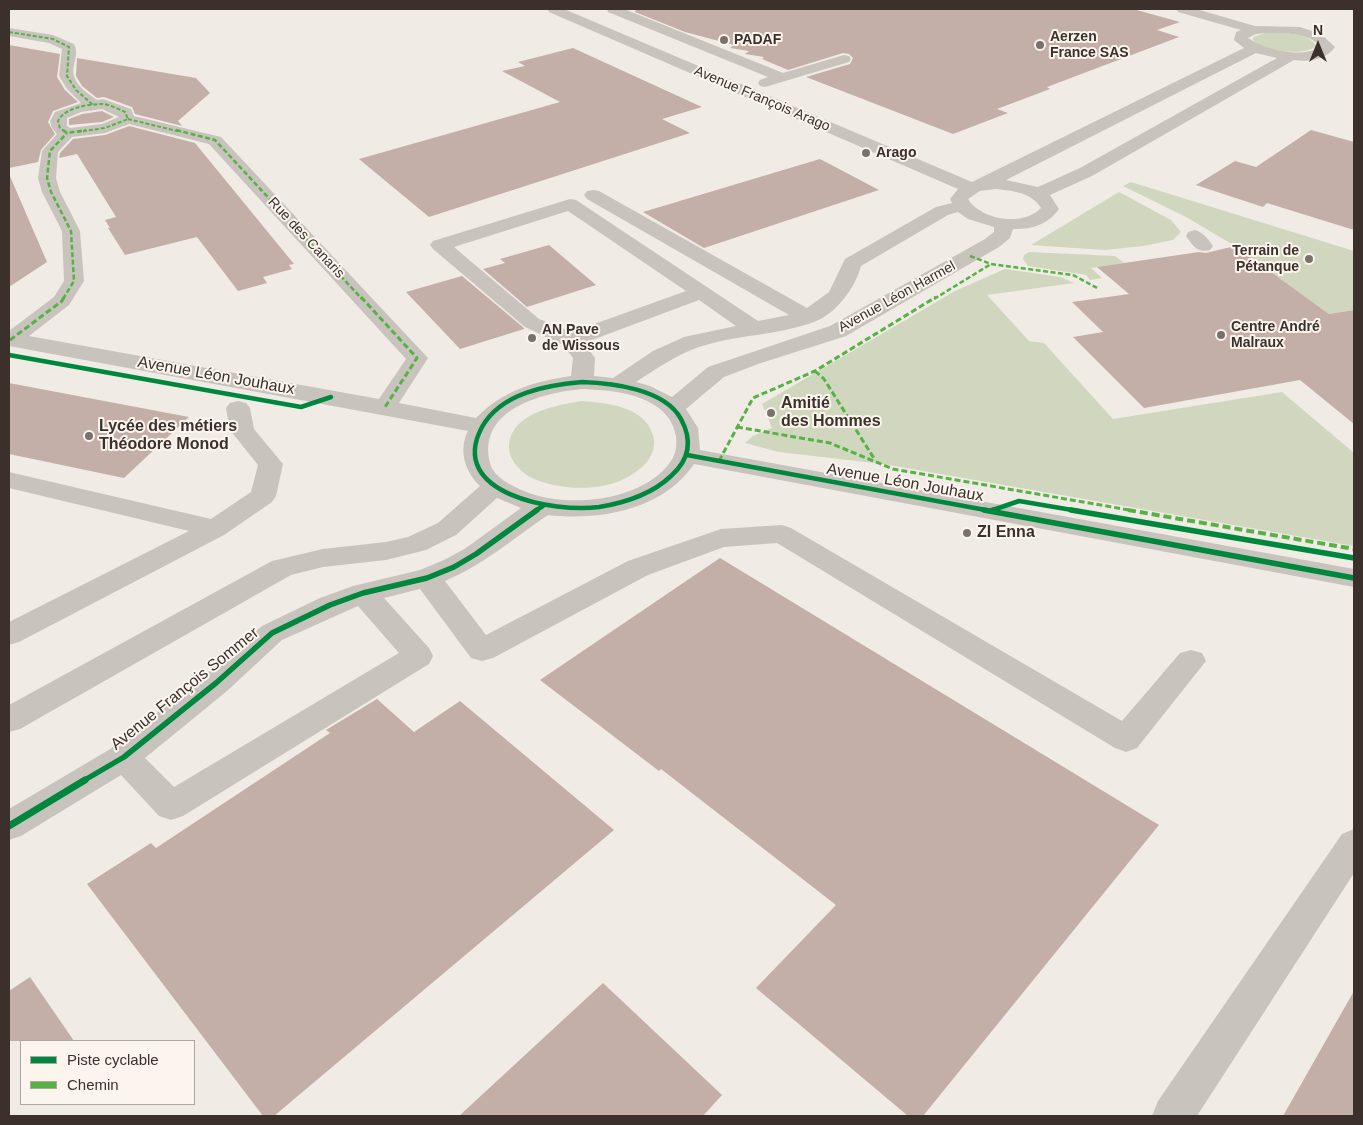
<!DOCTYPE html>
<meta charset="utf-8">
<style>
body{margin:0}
#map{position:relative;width:1363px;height:1125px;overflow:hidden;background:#f0ebe5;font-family:Arial,sans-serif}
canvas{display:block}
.frame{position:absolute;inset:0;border:10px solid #3b302b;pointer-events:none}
.legend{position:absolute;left:20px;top:1040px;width:175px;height:65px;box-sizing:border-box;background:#fbf5ee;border:1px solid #aea6a0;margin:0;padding:6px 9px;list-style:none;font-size:15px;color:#3b302b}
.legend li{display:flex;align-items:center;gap:10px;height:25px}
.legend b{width:25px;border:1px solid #aea6a0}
.north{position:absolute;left:1293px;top:20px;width:50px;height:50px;-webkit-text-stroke:4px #fbf5ee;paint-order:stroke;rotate:0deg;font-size:14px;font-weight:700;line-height:20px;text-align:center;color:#3b302b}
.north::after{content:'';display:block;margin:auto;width:18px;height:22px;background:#3b302b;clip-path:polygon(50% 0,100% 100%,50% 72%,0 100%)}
</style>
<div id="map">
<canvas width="1363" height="1125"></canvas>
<div class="frame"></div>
<ul class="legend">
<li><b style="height:6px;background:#00873e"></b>Piste cyclable</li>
<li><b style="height:6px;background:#57b246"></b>Chemin</li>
</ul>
<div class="north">N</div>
</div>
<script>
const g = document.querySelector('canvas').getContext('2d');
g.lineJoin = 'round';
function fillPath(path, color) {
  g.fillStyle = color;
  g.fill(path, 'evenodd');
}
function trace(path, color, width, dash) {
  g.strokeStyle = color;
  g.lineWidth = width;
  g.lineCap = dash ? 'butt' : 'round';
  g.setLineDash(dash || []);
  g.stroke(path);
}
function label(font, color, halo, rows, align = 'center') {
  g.font = font + ' Arial,sans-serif';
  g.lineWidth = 4;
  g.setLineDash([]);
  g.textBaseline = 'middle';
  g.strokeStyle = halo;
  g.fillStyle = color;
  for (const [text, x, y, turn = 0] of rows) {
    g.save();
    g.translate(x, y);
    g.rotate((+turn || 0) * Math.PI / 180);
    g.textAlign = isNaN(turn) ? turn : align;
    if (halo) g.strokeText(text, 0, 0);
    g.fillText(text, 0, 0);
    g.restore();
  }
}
fillPath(new Path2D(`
 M 1268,32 C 1282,33 1309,32 1316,46 C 1303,57 1264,51 1253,40 L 1253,37 Z
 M 1131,182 L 1354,251 L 1354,310 L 1329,314 L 1235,246 L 1186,217 L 1123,186 Z
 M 1119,192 L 1171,220 L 1181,232 L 1173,240 L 1143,246 L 1105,250 L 1031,245 Z
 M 1029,252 L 1115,256 L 1124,263 L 1091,268 L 1102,278 L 1090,280 L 1086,275 L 1080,274 L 1028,266 L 1023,259 L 1024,255 Z
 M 1005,269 L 1060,277 L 1074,283 L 987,295 L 1029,341 L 1044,343 L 1113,419 L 1282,392 L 1354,453 L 1354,546 L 883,464 L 779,452 L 745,443 L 753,436 L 772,428 L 762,404 L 955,291 Z
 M 582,401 C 607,403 644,406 653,435 C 656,444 653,455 646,463 C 619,493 566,493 532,478 C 520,472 508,459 509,445 C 511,413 557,405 582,401 Z`), '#d1d6bf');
fillPath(new Path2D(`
 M 636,9 L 1133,9 L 1180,22 L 1157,30 L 1179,37 L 1047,87 L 1050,89 L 997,109 L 1008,113 L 953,134 L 806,77 L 850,64 L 853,58 L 849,54 L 843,53 L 788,70 L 762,59 L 764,57 L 745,54 L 749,51 L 730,48 L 734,45 L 685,32 L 635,12 Z
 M 9,45 L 60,54 L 57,77 L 65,90 L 78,102 L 53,111 L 48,122 L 55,134 L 41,150 L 38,162 L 9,168 Z
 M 573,48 L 702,107 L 662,119 L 690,133 L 429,217 L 359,159 L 560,102 L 502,71 L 525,66 L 518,62 Z
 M 77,58 L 196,78 L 210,93 L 178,121 L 182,126 L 135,114 L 132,107 L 104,97 L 97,98 L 82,86 L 76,76 Z
 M 102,111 L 114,117 L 102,122 L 69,125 L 69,119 L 82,114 Z
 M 129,126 L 195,143 L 294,264 L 289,265 L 292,269 L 263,277 L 267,283 L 238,291 L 197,237 L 125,255 L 108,228 L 110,228 L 105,220 L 116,217 L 77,154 L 59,158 L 60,153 L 73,139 L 105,135 Z
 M 1311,130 L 1354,142 L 1354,230 L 1267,203 L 1263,207 L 1196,185 L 1235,161 L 1256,167 Z
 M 820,159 L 879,190 L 704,248 L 643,212 Z
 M 9,174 L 47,262 L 9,287 Z
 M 549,245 L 596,285 L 527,307 L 483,269 L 505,263 L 500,259 Z
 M 1235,246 L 1329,314 L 1354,310 L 1354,424 L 1300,380 L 1144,408 L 1073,337 L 1103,332 L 1072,302 L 1129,294 L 1097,267 L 1199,252 L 1206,253 Z
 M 462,276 L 524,328 L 524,329 L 460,349 L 406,292 Z
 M 9,383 L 189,417 L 124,478 L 9,454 Z
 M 720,558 L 1159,825 L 923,1116 L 908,1116 L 756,988 L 836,905 L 661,769 L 659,771 L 540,680 Z
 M 377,699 L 414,732 L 460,701 L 614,830 L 274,1116 L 263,1116 L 87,884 L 151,843 L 156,848 L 330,733 L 326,730 Z
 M 30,977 L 74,1041 L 9,1041 L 9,991 Z
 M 603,983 L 722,1095 L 703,1116 L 459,1116 Z
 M 1354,991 L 1354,1116 L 1283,1116 Z`), '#c3afa7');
fillPath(new Path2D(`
 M 548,9 L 564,9 L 972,182 L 1244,48 L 1234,40 L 1236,32 L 1241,30 L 1178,12 L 1177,9 L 1196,9 L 1255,26 L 1300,27 L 1321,34 L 1335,47 C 1326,60 1309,62 1294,60 L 1092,176 L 1050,195 L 1059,209 C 1049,224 1031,230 1013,229 L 1010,238 L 999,247 L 846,336 L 758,364 L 724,377 L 686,409 L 698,428 L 700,450 L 1354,569 L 1354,587 L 694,464 C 663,510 600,521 548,515 C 514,538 483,565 445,581 L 486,635 L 628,561 L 721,529 L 782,525 L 791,528 L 1122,721 L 1180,653 L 1191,650 L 1202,653 L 1206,661 L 1137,748 L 1126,752 L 1115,748 L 777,543 L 724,547 L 648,575 L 493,658 L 482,661 L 471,658 L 420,589 L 384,598 L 429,648 L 433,656 L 429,664 L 183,816 L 171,820 L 159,816 L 121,775 L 21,836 L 9,840 L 9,809 L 112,748 L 205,675 L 262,626 L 320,598 L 353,586 L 420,570 L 444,560 L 466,548 L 521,508 L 497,498 L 456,535 L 426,550 L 386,560 L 323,567 L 291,575 L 20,729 L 9,732 L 9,705 L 272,561 L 323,549 L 386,542 L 408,537 L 438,523 L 480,486 C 465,472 458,450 468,431 L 9,346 L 9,331 L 54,297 L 64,281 L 62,231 L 42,192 L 38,178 L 42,151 L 57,134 L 52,128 L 50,121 L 55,112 L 81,103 L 67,89 L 59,76 L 62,49 L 49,43 L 9,36 L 9,28 L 53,35 L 74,44 C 80,55 71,65 74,76 C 77,87 89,94 97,100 L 103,99 L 131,109 L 134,116 L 221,137 L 428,358 L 399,403 L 476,418 C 502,391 535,381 571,376 L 573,358 L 563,345 L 525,327 L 433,249 L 430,245 L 433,241 L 570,199 L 576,200 L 758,321 L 789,315 L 587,199 L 584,195 L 587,191 L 593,190 L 599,191 L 807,308 L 829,292 L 845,259 L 936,207 L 952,203 L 950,199 L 958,189 L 549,12 ZM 1266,33 C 1284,33 1307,32 1320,46 C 1304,60 1264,49 1248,38 L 1256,34 ZM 1256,53 L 1277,58 L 1080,168 L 1038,187 L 1006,180 ZM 102,109 L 119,117 L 102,124 L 70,128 L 67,126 L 67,118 L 81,112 ZM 129,124 L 209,144 L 406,359 L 379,399 L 29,336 L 69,305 L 84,281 L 80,231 L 60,192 L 56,178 L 58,152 L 72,137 L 105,133 ZM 996,189 C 1013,191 1031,192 1041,208 C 1023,227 981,220 968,199 L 980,191 ZM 568,211 L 686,291 L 572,332 L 539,319 L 454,247 ZM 958,212 L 968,219 L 994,227 L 994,232 L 985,239 L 830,326 L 708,367 L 672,397 L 650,386 L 636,382 C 656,369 676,355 699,347 C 735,335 779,335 814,322 C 836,314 855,288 861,266 L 948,215 ZM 699,300 L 736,326 L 684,337 L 653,351 L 613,378 L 594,376 L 595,358 L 584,343 ZM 582,389 C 615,390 669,395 676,436 C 677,445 676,454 671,461 C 643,502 566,509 524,491 C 512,486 493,477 490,463 C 477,409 542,393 582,389 ZM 358,606 L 399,653 L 174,787 L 145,758 L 227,691 L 282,640 Z
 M 607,9 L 624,9 L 783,73 L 844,55 L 849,56 L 851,59 L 849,62 L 765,87 L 760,86 L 758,83 L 760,80 L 768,77 L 608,12 Z
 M 1195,230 C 1204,233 1208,239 1213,246 L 1210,250 C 1197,253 1193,246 1186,236 L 1188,232 Z
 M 238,401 L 246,403 L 250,408 L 254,429 L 283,464 L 276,496 L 272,502 L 224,535 L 19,642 L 9,645 L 9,622 L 189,531 L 9,488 L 9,472 L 211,519 L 251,492 L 258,465 L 230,430 L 226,408 L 230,403 Z
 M 1354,829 L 1354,873 L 1197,1116 L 1152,1116 L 1158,1101 L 1342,834 Z`), '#c9c3be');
trace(new Path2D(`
 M 9,32 L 53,39 L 69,47 L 67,76 L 76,90 L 93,105
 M 128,119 L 181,132
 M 65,132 L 60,128 L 58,121 C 64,108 88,104 102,104 C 109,104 118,109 125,112 L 128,119 L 105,128 L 77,132`), '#57b246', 2, [4, 2]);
trace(new Path2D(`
 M 63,130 L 67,133 L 86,130
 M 176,130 L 215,140 L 362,299
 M 970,256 L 991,264 L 1073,275 L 1099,289
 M 63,299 L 74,281 L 71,231 L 51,192 L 47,178 L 50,151 L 67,133
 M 934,299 L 991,264`), '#57b246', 2.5, [5, 2.5]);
trace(new Path2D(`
 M 361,297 L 417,358 L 385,407
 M 10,340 L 62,301 L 64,297
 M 815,371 L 824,379 L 875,460
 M 737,427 L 830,443 L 893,469 L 1135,511
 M 719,461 L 753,398 L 815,371 L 936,297`), '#57b246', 3, [6, 3]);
trace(new Path2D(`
 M 1128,510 L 1354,549`), '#57b246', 4, [8, 4]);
trace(new Path2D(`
 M 9,355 L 301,407 L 331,397
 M 582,382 C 612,383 665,389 681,419 C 693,441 689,460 671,476 C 652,494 624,503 599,507 C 555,513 446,494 482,427 C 501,393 547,385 582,382 Z
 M 687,455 L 991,511
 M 535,511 L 543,506
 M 990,511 L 1019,501 L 1078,511`), '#00873e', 4.5);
trace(new Path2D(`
 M 984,510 L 1354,578
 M 1071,510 L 1354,558
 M 990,511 L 994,510
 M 83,781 L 124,757 L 216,683 L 272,633 L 330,605 L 363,593 L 427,578 L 454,567 L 476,554 L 537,510`), '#00873e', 5.5);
trace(new Path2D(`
 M 9,826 L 85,780`), '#00873e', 7);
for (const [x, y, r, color] of [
 [724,40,5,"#7a716c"],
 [1040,45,5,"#7a716c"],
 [866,153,5,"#7a716c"],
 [1309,259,5,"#7a716c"],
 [1221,335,5,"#7a716c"],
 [532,338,5,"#7a716c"],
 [771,413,5,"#7a716c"],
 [89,436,5,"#7a716c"],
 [967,533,5,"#7a716c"]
]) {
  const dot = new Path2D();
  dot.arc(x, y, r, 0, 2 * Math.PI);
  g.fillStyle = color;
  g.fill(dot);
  trace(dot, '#fbf5ee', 2);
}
label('bold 14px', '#3b302b', '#fbf5ee', [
 ["Aerzen",1050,37],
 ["France SAS",1050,53],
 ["PADAF",734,40],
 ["Arago",876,153],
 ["Terrain de",1299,251,"right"],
 ["Pétanque",1299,267,"right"],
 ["Centre André",1231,327],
 ["Malraux",1231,343],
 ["AN Pave",542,330],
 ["de Wissous",542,346]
], 'left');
label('14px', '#3b302b', '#fbf5ee', [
 ["Avenue François Arago",762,99,23],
 ["Rue des Canaris",306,238,47],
 ["Avenue Léon Harmel",897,297,-29]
]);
label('16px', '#3b302b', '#fbf5ee', [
 ["Avenue Léon Jouhaux",216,376,10],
 ["Avenue Léon Jouhaux",905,483,10],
 ["Avenue François Sommer",185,689,-39]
]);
label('bold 16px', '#3b302b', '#fbf5ee', [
 ["Amitié",781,404],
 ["des Hommes",781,422],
 ["Lycée des métiers",99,427],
 ["Théodore Monod",99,445],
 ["ZI Enna",977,533]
], 'left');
</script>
